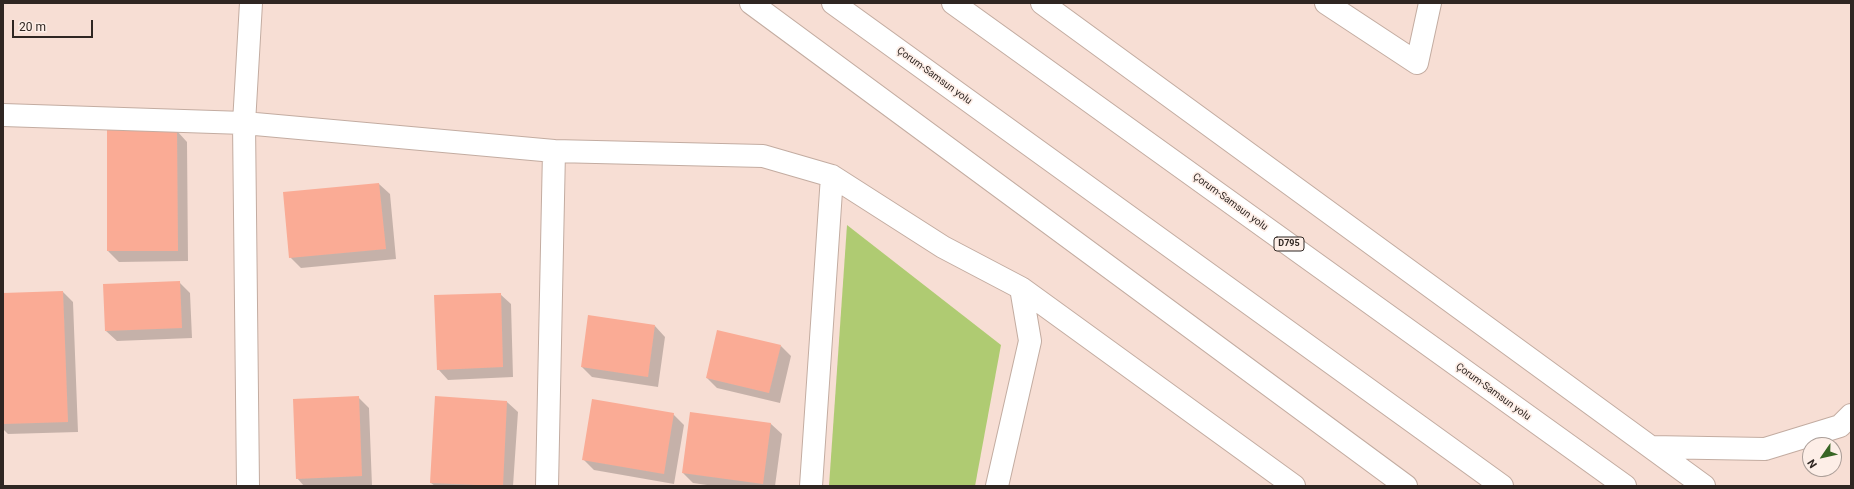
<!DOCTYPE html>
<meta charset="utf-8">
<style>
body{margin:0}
#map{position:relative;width:1854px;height:489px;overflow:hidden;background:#f7ded4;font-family:Roboto,sans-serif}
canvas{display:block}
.frame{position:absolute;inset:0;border:4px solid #2f2622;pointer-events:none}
.north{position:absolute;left:1802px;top:437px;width:40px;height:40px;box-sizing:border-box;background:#fdeee7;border:1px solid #ab9e98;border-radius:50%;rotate:236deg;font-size:11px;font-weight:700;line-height:16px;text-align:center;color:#2f2622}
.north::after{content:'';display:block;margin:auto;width:14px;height:18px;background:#386625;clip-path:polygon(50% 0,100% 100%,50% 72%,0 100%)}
.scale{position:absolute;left:12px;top:20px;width:81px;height:18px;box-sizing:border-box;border:2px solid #2f2622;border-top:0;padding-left:5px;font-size:12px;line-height:14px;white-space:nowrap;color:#2f2622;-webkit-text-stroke:3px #fdeee7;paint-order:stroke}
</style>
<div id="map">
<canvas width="1854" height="489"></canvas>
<div class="frame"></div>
<div class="north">N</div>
<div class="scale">20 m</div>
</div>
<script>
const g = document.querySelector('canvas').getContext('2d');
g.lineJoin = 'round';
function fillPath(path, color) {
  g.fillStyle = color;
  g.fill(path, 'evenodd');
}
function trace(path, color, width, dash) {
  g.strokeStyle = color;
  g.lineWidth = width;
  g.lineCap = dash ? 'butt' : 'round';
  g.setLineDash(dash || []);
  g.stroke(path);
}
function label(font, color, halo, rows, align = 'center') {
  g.font = font + ' Roboto,sans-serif';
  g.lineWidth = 3.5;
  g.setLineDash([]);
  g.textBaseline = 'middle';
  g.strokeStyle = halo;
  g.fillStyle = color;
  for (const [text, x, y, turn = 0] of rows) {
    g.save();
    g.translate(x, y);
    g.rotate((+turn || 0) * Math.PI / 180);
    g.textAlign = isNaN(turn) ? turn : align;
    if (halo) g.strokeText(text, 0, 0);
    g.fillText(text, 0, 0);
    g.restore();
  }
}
fillPath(new Path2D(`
 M 847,225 L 1001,345 L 975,486 L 829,486 Z`), '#afcb72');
fillPath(new Path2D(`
 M 177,131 L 187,142 L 188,261 L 119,262 L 108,251 Z
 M 379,184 L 390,194 L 396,259 L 301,268 L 290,257 Z
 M 179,282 L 190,293 L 192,338 L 117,341 L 106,331 Z
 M 63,292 L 73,302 L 78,432 L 8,434 L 3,429 L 3,294 Z
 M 500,294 L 511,304 L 513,377 L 448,380 L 438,369 Z
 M 655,326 L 665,337 L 658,387 L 592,377 L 582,367 Z
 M 781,346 L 791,356 L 780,403 L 717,388 L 707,378 Z
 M 358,397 L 369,408 L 372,486 L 304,486 L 297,478 Z
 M 436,397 L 507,402 L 518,412 L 513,486 L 435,486 L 431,483 Z
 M 691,413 L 771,424 L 782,434 L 775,486 L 714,486 L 693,483 L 683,473 Z
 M 673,414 L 684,425 L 674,484 L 594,470 L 583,459 Z`), '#0003');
fillPath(new Path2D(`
 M 107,130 L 177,130 L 178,251 L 107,251 Z
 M 379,183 L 386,249 L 289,258 L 283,192 Z
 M 180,281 L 182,328 L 105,331 L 103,284 Z
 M 63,291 L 68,422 L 3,424 L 3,293 Z
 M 501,293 L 503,367 L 437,370 L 434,295 Z
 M 588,315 L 655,325 L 648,377 L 581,367 Z
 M 717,330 L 781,345 L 769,393 L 706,378 Z
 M 359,396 L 362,476 L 296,479 L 293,399 Z
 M 435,396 L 507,401 L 503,486 L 430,483 Z
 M 592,399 L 674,413 L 664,474 L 582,460 Z
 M 690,412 L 771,423 L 763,484 L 682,473 Z`), '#faab95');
const minor = new Path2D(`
 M 1326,3 L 1417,63 L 1430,3
 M 3,115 L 244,123 L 554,151 L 547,486
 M 554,151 L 763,156 L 832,176 L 943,247 L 1021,288 L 1294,486
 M 248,486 L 244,123 L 251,3
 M 811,486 L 832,176
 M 997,486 L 1030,341 L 1021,288`);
const trunk = new Path2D(`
 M 751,3 L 1406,486
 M 833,3 L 1502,486
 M 953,3 L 1625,486
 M 1042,3 L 1704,486
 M 1651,447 L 1765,449 L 1840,426 L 1851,415`);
trace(minor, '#c3aca1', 24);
trace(trunk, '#c3aca1', 24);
trace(minor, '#fff', 22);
trace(trunk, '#fff', 22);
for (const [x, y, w] of [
 [1289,244,30]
]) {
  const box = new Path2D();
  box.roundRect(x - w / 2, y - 7, w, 14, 3);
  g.fillStyle = '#fdeee7';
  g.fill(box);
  trace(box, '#2f2622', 1);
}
label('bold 9px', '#2f2622', null, [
 ["D795",1289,244]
]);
label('10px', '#2f2622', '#fdeee7', [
 ["Çorum-Samsun yolu",934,76,36],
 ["Çorum-Samsun yolu",1230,202,36],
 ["Çorum-Samsun yolu",1493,392,36]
]);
</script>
